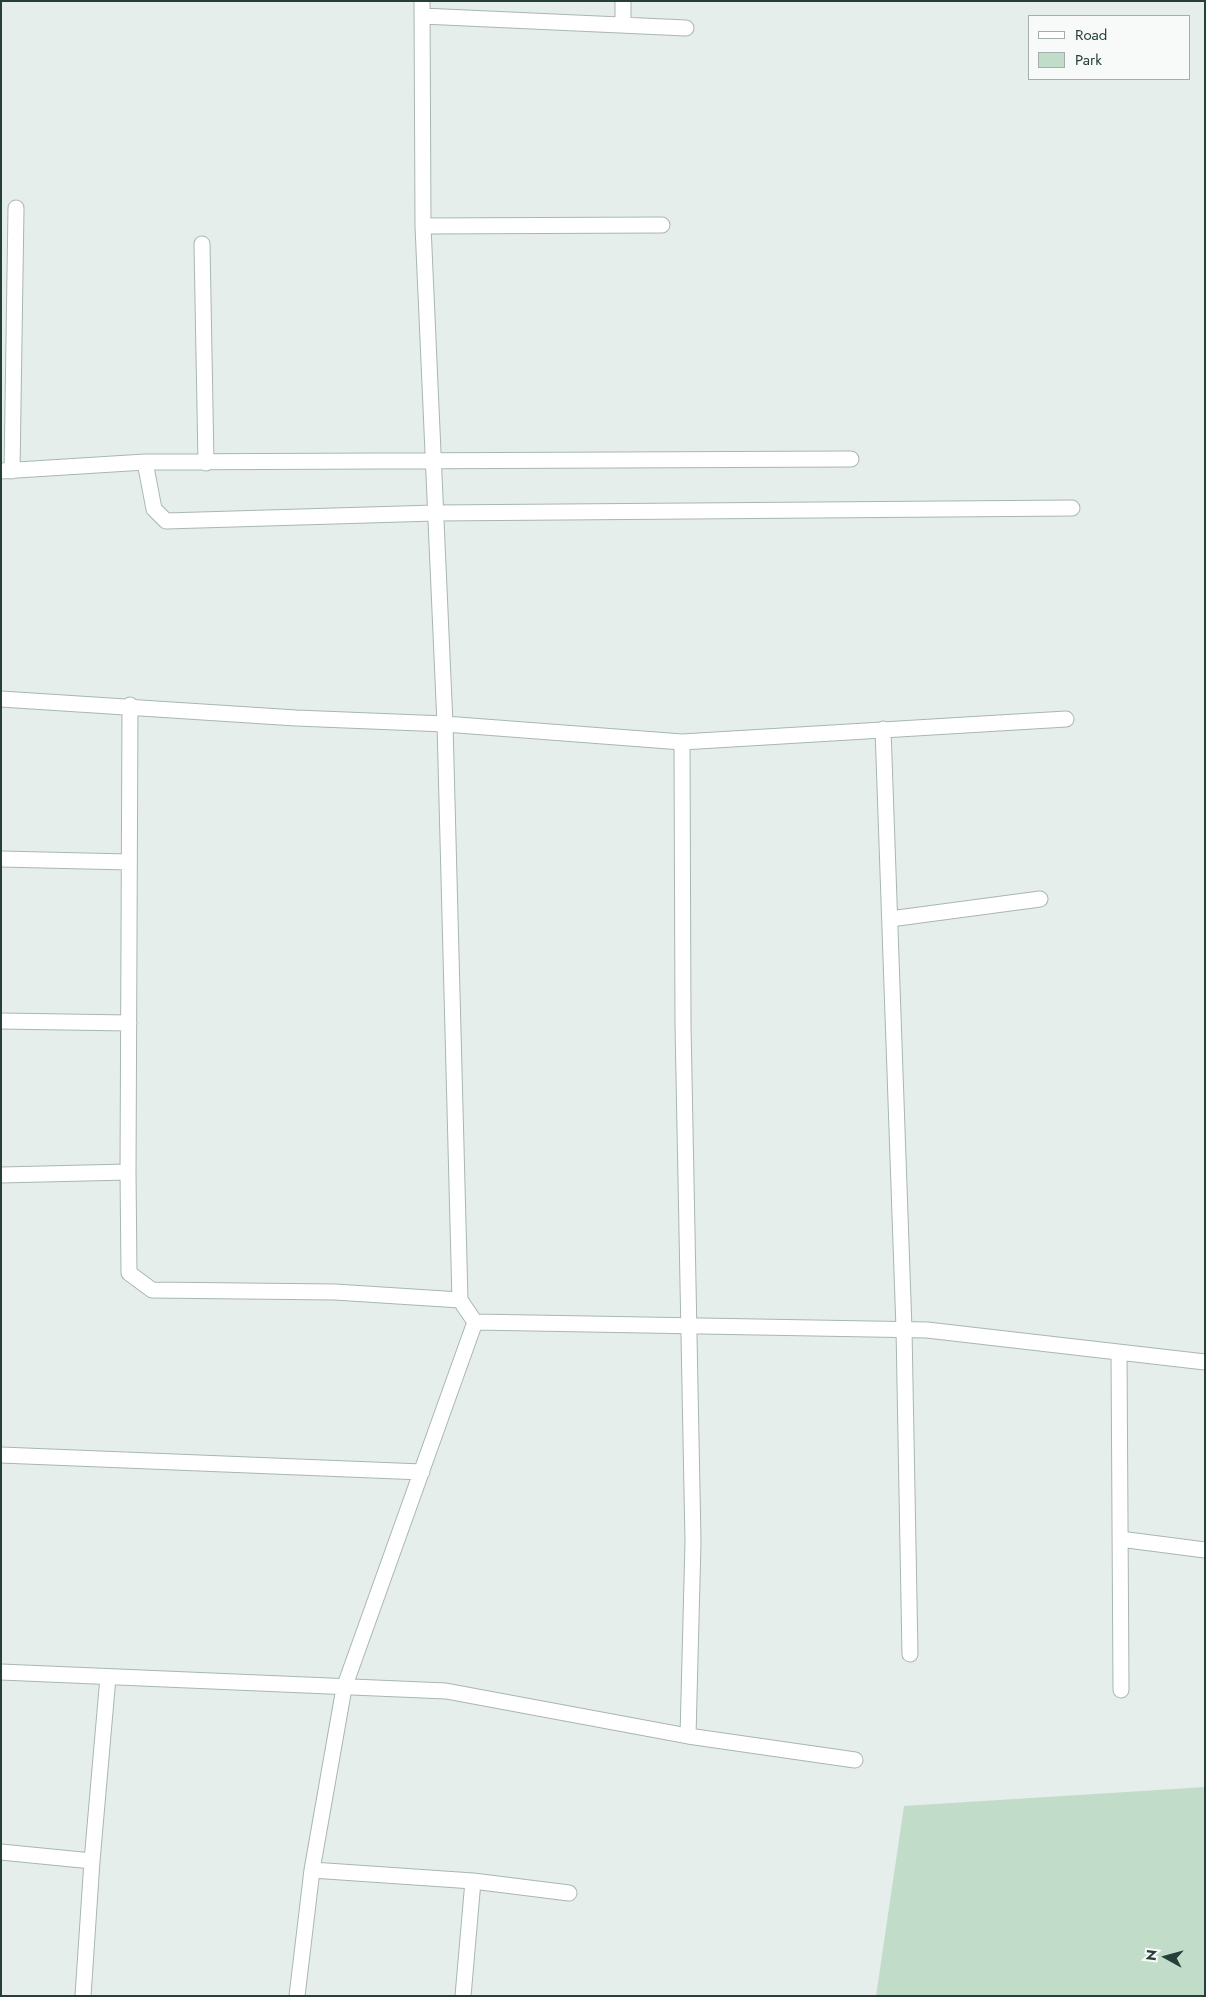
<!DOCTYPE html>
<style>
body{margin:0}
#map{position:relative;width:1206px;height:1997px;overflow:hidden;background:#e6eeeb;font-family:Jost,sans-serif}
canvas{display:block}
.frame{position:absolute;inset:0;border:2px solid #263f39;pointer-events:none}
.legend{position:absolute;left:1028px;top:15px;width:162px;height:65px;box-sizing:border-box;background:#f7faf9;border:1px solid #a3afac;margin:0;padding:6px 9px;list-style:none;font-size:15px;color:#263f39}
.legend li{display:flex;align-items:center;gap:10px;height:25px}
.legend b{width:25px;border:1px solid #a3afac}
.north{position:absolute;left:1141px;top:1932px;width:50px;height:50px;-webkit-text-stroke:4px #f7faf9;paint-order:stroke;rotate:277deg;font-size:14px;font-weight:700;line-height:20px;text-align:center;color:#263f39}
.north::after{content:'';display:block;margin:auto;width:18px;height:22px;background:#263f39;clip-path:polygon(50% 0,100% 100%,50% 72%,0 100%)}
</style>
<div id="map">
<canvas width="1206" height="1997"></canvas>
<div class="frame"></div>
<ul class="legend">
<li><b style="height:6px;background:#fff"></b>Road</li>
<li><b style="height:14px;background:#c1ddc9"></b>Park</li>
</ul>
<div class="north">N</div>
</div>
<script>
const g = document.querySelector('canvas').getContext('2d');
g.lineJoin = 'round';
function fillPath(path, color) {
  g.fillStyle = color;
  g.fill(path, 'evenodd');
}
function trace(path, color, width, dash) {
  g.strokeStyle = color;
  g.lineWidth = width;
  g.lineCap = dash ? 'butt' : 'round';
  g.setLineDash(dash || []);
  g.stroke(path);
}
fillPath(new Path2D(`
 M 1205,1787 L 1205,1996 L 876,1996 L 904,1806 Z`), '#c1ddc9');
const minor = new Path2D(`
 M 623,1 L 623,25
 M 422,16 L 686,28
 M 423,226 L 662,225
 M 202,244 L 206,463
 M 145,462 L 154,509 L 166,521 L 435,513 L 1072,508
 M 1,471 L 145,462 L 851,459
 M 12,471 L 16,208
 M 1,699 L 296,718 L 445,724 L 682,742 L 1066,719
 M 130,705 L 128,1172 L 129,1273 L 152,1290 L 335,1292 L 460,1300
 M 883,729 L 904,1329 L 910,1654
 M 682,742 L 683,1025 L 693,1542 L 688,1736
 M 1,859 L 129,862
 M 890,919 L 1040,899
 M 1,1021 L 129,1023
 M 1,1175 L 128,1172
 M 475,1322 L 927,1330 L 1205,1362
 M 1119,1352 L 1121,1690
 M 1,1455 L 422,1472
 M 1120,1539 L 1205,1550
 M 1,1672 L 446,1691 L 688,1736 L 855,1760
 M 1,1852 L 92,1861
 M 312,1870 L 473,1881 L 569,1893
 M 83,1996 L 92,1861 L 108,1677
 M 297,1996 L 312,1870 L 344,1688 L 475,1322 L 460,1300 L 445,724 L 423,226 L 422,1
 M 463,1996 L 473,1881`);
trace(minor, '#a9b6b2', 17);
trace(minor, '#fff', 15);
</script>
